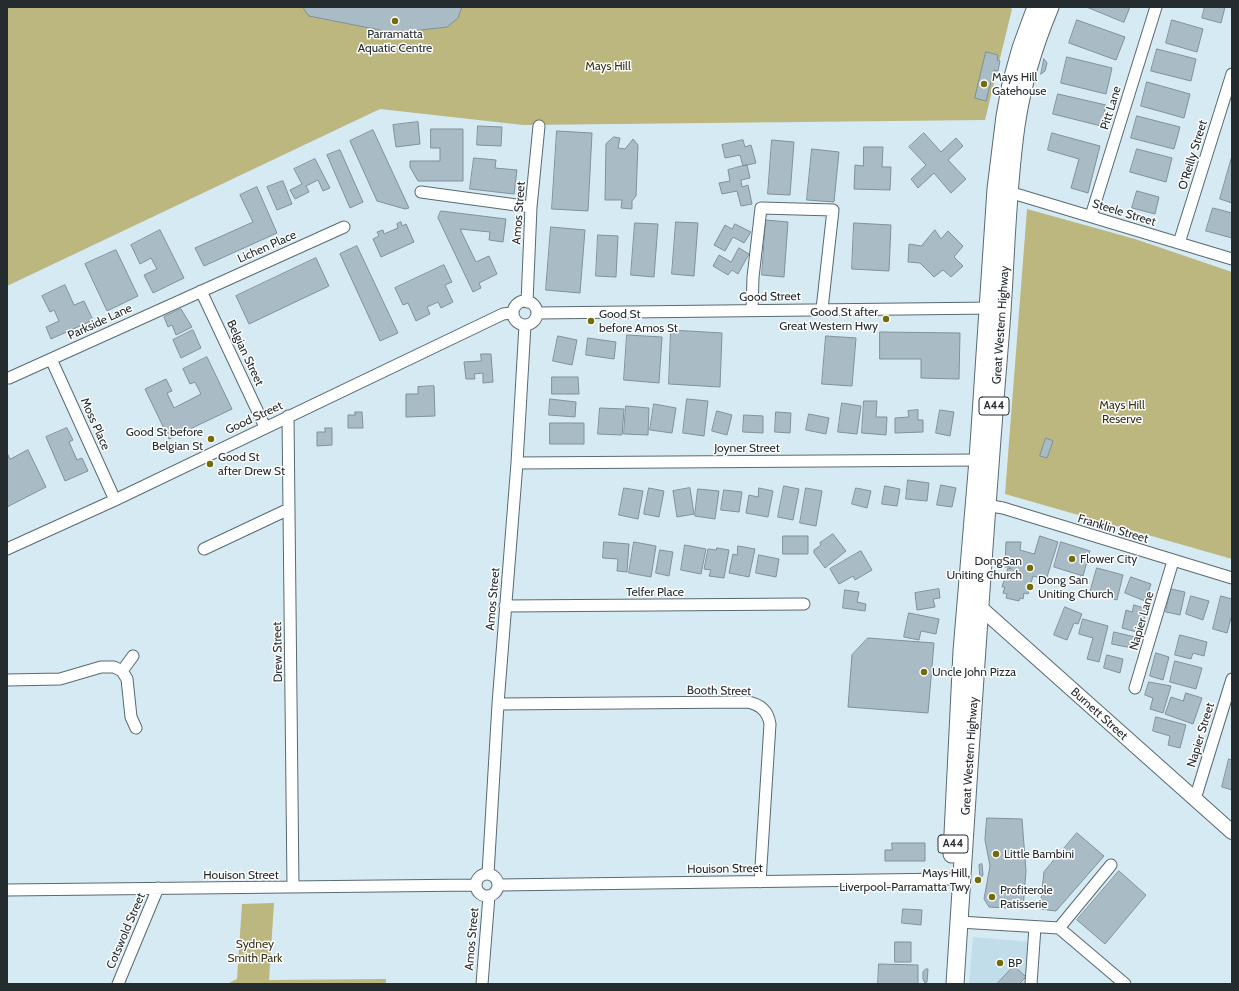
<!DOCTYPE html>
<style>
body{margin:0}
#map{position:relative;width:1239px;height:991px;overflow:hidden;background:#d6eaf4;font-family:Cabin,sans-serif}
canvas{display:block}
.frame{position:absolute;inset:0;border:8px solid #252c30;pointer-events:none}
</style>
<div id="map">
<canvas width="1239" height="991"></canvas>
<div class="frame"></div>
</div>
<script>
const g = document.querySelector('canvas').getContext('2d');
g.lineJoin = 'round';
function fillPath(path, color) {
  g.fillStyle = color;
  g.fill(path, 'evenodd');
}
function trace(path, color, width, dash) {
  g.strokeStyle = color;
  g.lineWidth = width;
  g.lineCap = dash ? 'butt' : 'round';
  g.setLineDash(dash || []);
  g.stroke(path);
}
function label(font, color, halo, rows, align = 'center') {
  g.font = font + ' Cabin,sans-serif';
  g.lineWidth = 3;
  g.setLineDash([]);
  g.textBaseline = 'middle';
  g.strokeStyle = halo;
  g.fillStyle = color;
  for (const [text, x, y, turn = 0] of rows) {
    g.save();
    g.translate(x, y);
    g.rotate((+turn || 0) * Math.PI / 180);
    g.textAlign = isNaN(turn) ? turn : align;
    if (halo) g.strokeText(text, 0, 0);
    g.fillText(text, 0, 0);
    g.restore();
  }
}
fillPath(new Path2D(`
 M 973,937 L 1031,942 L 1027,984 L 969,984 Z`), '#c2ddea');
fillPath(new Path2D(`
 M 7,7 L 1008,7 L 1012,9 L 985,120 L 523,125 L 380,109 L 7,286 Z
 M 1027,209 L 1135,239 L 1232,272 L 1232,559 L 1005,494 Z
 M 274,903 L 269,980 L 386,979 L 386,984 L 227,984 L 237,979 L 242,904 Z`), '#bbb77f');
const building = new Path2D(`
 M 303,7 L 462,7 L 458,18 L 447,27 L 395,33 L 309,16 Z
 M 1087,7 L 1130,7 L 1124,22 Z
 M 1205,7 L 1225,7 L 1221,23 L 1202,18 Z
 M 1077,20 L 1125,37 L 1116,60 L 1069,43 Z
 M 1172,20 L 1203,29 L 1197,52 L 1166,43 Z
 M 1157,49 L 1196,59 L 1191,81 L 1151,71 Z
 M 986,52 L 998,55 L 997,60 L 1000,61 L 998,71 L 994,70 L 986,101 L 975,98 Z
 M 1067,57 L 1112,68 L 1106,94 L 1061,83 Z
 M 1044,59 L 1047,63 L 1045,71 L 1041,74 Z
 M 1147,82 L 1190,94 L 1184,118 L 1141,106 Z
 M 1058,94 L 1106,105 L 1101,126 L 1053,114 Z
 M 1137,116 L 1180,127 L 1174,149 L 1131,138 Z
 M 418,122 L 420,144 L 396,147 L 393,125 Z
 M 478,126 L 502,127 L 501,146 L 477,145 Z
 M 431,129 L 463,129 L 463,181 L 418,181 L 410,167 L 410,161 L 440,161 L 440,148 L 431,148 Z
 M 373,130 L 409,208 L 405,209 L 377,201 L 350,141 Z
 M 557,131 L 592,133 L 588,211 L 552,209 Z
 M 924,133 L 941,152 L 956,138 L 963,146 L 948,160 L 966,179 L 951,193 L 934,173 L 918,188 L 911,179 L 926,165 L 909,147 Z
 M 1052,133 L 1100,146 L 1088,193 L 1071,188 L 1079,159 L 1048,150 Z
 M 614,137 L 620,138 L 618,148 L 625,149 L 633,139 L 638,145 L 636,196 L 632,201 L 632,209 L 621,208 L 622,200 L 605,200 L 606,144 Z
 M 743,140 L 745,147 L 751,145 L 756,163 L 743,166 L 740,155 L 725,158 L 722,145 Z
 M 772,140 L 794,142 L 790,195 L 768,194 Z
 M 864,147 L 883,147 L 882,167 L 891,167 L 890,190 L 854,189 L 855,165 L 863,166 Z
 M 812,149 L 839,152 L 834,202 L 807,200 Z
 M 1137,149 L 1172,158 L 1166,182 L 1130,172 Z
 M 340,150 L 363,202 L 350,208 L 327,155 Z
 M 1232,156 L 1232,203 L 1220,199 Z
 M 474,158 L 496,160 L 495,168 L 517,170 L 514,194 L 470,189 Z
 M 315,159 L 330,188 L 323,191 L 318,180 L 306,186 L 309,192 L 295,199 L 290,190 L 302,184 L 294,169 Z
 M 747,165 L 750,178 L 741,180 L 742,187 L 748,185 L 752,204 L 741,206 L 737,191 L 722,194 L 719,183 L 730,181 L 728,170 Z
 M 283,181 L 292,204 L 277,210 L 267,187 Z
 M 257,187 L 277,233 L 204,266 L 195,248 L 253,222 L 240,195 Z
 M 1137,191 L 1159,197 L 1155,214 L 1132,208 Z
 M 1213,208 L 1232,213 L 1232,238 L 1206,231 Z
 M 441,211 L 506,219 L 503,242 L 489,240 L 490,232 L 460,229 L 476,262 L 489,256 L 497,274 L 479,283 L 481,288 L 473,292 L 438,218 Z
 M 766,220 L 788,222 L 784,277 L 762,275 Z
 M 401,222 L 402,226 L 406,224 L 414,242 L 381,257 L 373,239 L 379,236 L 377,232 L 383,230 L 384,234 L 398,228 L 397,224 Z
 M 676,222 L 698,223 L 694,276 L 672,274 Z
 M 635,223 L 658,224 L 654,277 L 631,275 Z
 M 854,223 L 891,225 L 889,271 L 852,269 Z
 M 735,224 L 751,232 L 744,243 L 733,237 L 725,251 L 714,245 L 725,225 L 732,229 Z
 M 551,227 L 585,230 L 580,293 L 546,290 Z
 M 160,230 L 184,278 L 153,293 L 144,275 L 157,269 L 151,258 L 140,264 L 131,245 Z
 M 935,230 L 941,239 L 948,231 L 963,246 L 954,257 L 963,266 L 951,277 L 943,270 L 934,277 L 920,263 L 908,262 L 909,244 L 921,246 Z
 M 598,235 L 618,236 L 616,277 L 596,276 Z
 M 357,246 L 398,333 L 380,341 L 340,254 Z
 M 739,248 L 749,254 L 738,274 L 732,270 L 728,275 L 713,266 L 719,255 L 731,262 Z
 M 116,250 L 138,296 L 107,311 L 85,264 Z
 M 316,258 L 329,286 L 249,324 L 236,296 Z
 M 444,265 L 452,282 L 445,285 L 453,302 L 441,308 L 438,302 L 427,307 L 430,314 L 416,321 L 408,303 L 403,305 L 395,288 Z
 M 65,285 L 74,305 L 84,301 L 93,320 L 51,339 L 46,327 L 59,321 L 54,310 L 50,312 L 42,296 Z
 M 181,309 L 192,327 L 176,335 L 172,325 L 168,327 L 164,317 Z
 M 193,330 L 201,348 L 181,358 L 173,340 Z
 M 671,330 L 722,333 L 720,387 L 669,384 Z
 M 880,332 L 960,333 L 959,379 L 921,378 L 921,359 L 880,359 Z
 M 627,335 L 662,337 L 659,383 L 624,380 Z
 M 558,336 L 577,340 L 572,365 L 553,361 Z
 M 826,336 L 856,338 L 852,386 L 822,384 Z
 M 588,338 L 616,342 L 614,359 L 586,355 Z
 M 481,354 L 491,354 L 493,382 L 483,383 L 483,373 L 474,374 L 475,379 L 466,379 L 464,362 L 481,361 Z
 M 207,357 L 232,409 L 169,439 L 145,389 L 166,379 L 172,391 L 167,393 L 174,408 L 201,394 L 195,382 L 190,384 L 183,369 Z
 M 552,377 L 578,377 L 579,394 L 552,394 Z
 M 434,386 L 435,416 L 406,417 L 406,394 L 418,394 L 418,387 Z
 M 550,399 L 576,402 L 575,417 L 549,415 Z
 M 687,399 L 708,401 L 704,436 L 683,433 Z
 M 864,401 L 877,401 L 876,417 L 887,417 L 886,435 L 862,433 Z
 M 842,403 L 861,406 L 857,434 L 838,432 Z
 M 654,404 L 676,408 L 672,433 L 650,430 Z
 M 626,406 L 649,408 L 648,435 L 624,434 Z
 M 600,408 L 624,409 L 622,435 L 598,434 Z
 M 918,410 L 918,420 L 923,420 L 923,432 L 895,433 L 895,418 L 909,417 L 908,411 Z
 M 940,410 L 954,412 L 950,436 L 936,433 Z
 M 717,411 L 732,415 L 727,435 L 712,431 Z
 M 355,412 L 362,412 L 363,428 L 348,428 L 348,415 L 355,415 Z
 M 776,412 L 791,413 L 790,433 L 775,432 Z
 M 809,414 L 829,418 L 826,434 L 806,430 Z
 M 744,415 L 763,416 L 763,433 L 743,432 Z
 M 550,423 L 584,423 L 584,444 L 550,444 Z
 M 67,428 L 73,440 L 69,442 L 77,460 L 82,458 L 88,471 L 65,481 L 46,437 Z
 M 325,428 L 332,428 L 332,445 L 317,446 L 317,432 L 325,432 Z
 M 1046,438 L 1053,441 L 1047,458 L 1040,456 Z
 M 28,450 L 46,487 L 7,507 L 7,453 L 10,459 Z
 M 908,480 L 929,483 L 927,501 L 906,499 Z
 M 941,485 L 956,488 L 952,507 L 937,505 Z
 M 784,486 L 799,489 L 793,520 L 778,517 Z
 M 885,486 L 900,489 L 897,506 L 882,504 Z
 M 624,488 L 643,491 L 638,519 L 619,515 Z
 M 649,488 L 664,491 L 659,517 L 644,514 Z
 M 690,488 L 694,514 L 677,517 L 673,491 Z
 M 759,488 L 773,491 L 768,517 L 746,513 L 749,495 L 758,497 Z
 M 806,488 L 822,491 L 816,526 L 800,523 Z
 M 856,488 L 871,491 L 867,508 L 852,504 Z
 M 698,489 L 719,491 L 715,519 L 695,516 Z
 M 724,490 L 742,492 L 739,512 L 721,510 Z
 M 833,534 L 846,551 L 825,568 L 814,553 L 814,550 L 821,545 L 820,543 Z
 M 783,536 L 808,536 L 808,554 L 783,554 Z
 M 1040,536 L 1058,542 L 1047,577 L 1045,579 L 1033,576 L 1028,594 L 1024,593 L 1023,599 L 1020,598 L 1019,601 L 1006,598 L 1007,594 L 1003,593 L 1005,587 L 1002,587 L 1008,568 L 1011,569 L 1010,567 L 1005,567 L 1006,542 L 1021,542 L 1020,550 L 1034,554 Z
 M 604,542 L 629,544 L 627,572 L 617,571 L 618,559 L 603,558 Z
 M 634,542 L 656,546 L 651,577 L 629,573 Z
 M 1061,542 L 1090,551 L 1083,576 L 1054,567 Z
 M 685,545 L 706,549 L 701,574 L 681,570 Z
 M 738,546 L 755,549 L 749,577 L 729,573 L 733,554 L 737,555 Z
 M 717,548 L 729,550 L 724,578 L 709,576 L 711,570 L 704,569 L 708,549 L 716,550 Z
 M 660,550 L 673,552 L 669,576 L 656,573 Z
 M 861,551 L 872,570 L 855,580 L 853,576 L 839,584 L 830,569 Z
 M 759,555 L 779,559 L 776,577 L 756,573 Z
 M 1097,568 L 1123,575 L 1117,600 L 1090,593 Z
 M 1131,577 L 1151,584 L 1145,601 L 1125,593 Z
 M 939,589 L 940,598 L 933,599 L 935,607 L 917,610 L 915,593 Z
 M 1171,589 L 1185,592 L 1180,615 L 1166,612 Z
 M 845,590 L 859,592 L 857,602 L 866,604 L 865,611 L 843,608 Z
 M 1191,596 L 1209,601 L 1203,620 L 1186,614 Z
 M 1221,596 L 1232,599 L 1232,614 L 1227,633 L 1213,629 Z
 M 1134,605 L 1147,609 L 1140,633 L 1122,628 L 1126,610 L 1132,612 Z
 M 1065,607 L 1082,614 L 1078,624 L 1074,623 L 1067,640 L 1054,635 Z
 M 909,613 L 939,619 L 936,634 L 921,631 L 919,640 L 904,637 Z
 M 1083,619 L 1108,626 L 1099,662 L 1087,659 L 1093,638 L 1079,634 Z
 M 1114,632 L 1135,637 L 1132,648 L 1112,644 Z
 M 1180,635 L 1207,642 L 1204,656 L 1193,653 L 1191,659 L 1175,655 Z
 M 868,638 L 934,643 L 928,713 L 848,707 L 852,655 Z
 M 1156,653 L 1169,657 L 1163,680 L 1150,676 Z
 M 1107,655 L 1123,659 L 1120,673 L 1104,668 Z
 M 1175,661 L 1202,668 L 1196,689 L 1170,682 Z
 M 1149,682 L 1171,686 L 1163,713 L 1150,709 L 1153,698 L 1145,695 Z
 M 1186,693 L 1202,698 L 1193,724 L 1165,714 L 1171,697 L 1183,701 Z
 M 1156,717 L 1186,725 L 1180,748 L 1168,745 L 1170,736 L 1153,731 Z
 M 1229,759 L 1232,760 L 1232,790 L 1222,787 Z
 M 987,818 L 1022,819 L 1026,871 L 1023,909 L 989,907 L 984,899 L 990,866 L 985,840 Z
 M 1077,833 L 1104,856 L 1056,911 L 1040,909 L 1044,872 Z
 M 892,843 L 925,843 L 925,861 L 885,861 L 885,850 L 892,850 Z
 M 982,864 L 983,875 L 980,879 L 979,865 Z
 M 1119,871 L 1146,895 L 1105,944 L 1077,920 Z
 M 903,909 L 922,910 L 921,925 L 902,923 Z
 M 895,942 L 911,942 L 911,962 L 895,962 Z
 M 879,964 L 918,965 L 918,984 L 878,984 Z
 M 1014,966 L 1026,977 L 1019,984 L 997,984 Z
 M 926,969 L 928,969 L 927,982 L 925,983 L 923,979 L 923,972 Z`);
fillPath(building, '#a9bcc6');
trace(building, '#7f919a', 1);
const minor = new Path2D(`
 M 421,192 L 531,207
 M 1009,192 L 1232,259
 M 1091,216 L 1156,7
 M 1179,243 L 1232,74
 M 201,291 L 265,427
 M513 313a12 12 0 1 1 24 0a12 12 0 1 1-24 0Z
 M 527,302 L 531,207 L 539,126
 M 752,310 L 753,277 L 761,208 L 833,210 L 822,309
 M 537,313 L 994,308
 M 51,359 L 115,500
 M 9,378 L 344,227
 M 288,416 L 293,887
 M 517,463 L 978,460
 M 986,505 L 1003,508 L 1232,578
 M 7,549 L 115,500 L 503,314 L 512,313
 M 204,549 L 289,509
 M 505,606 L 804,604
 M 122,671 L 133,656
 M 7,680 L 60,679 L 101,667 L 114,667 L 122,671 L 127,679 L 131,717 L 136,728
 M 1135,688 L 1173,561
 M 498,704 L 747,702 C 760,704 768,711 770,724 L 760,882
 M 1195,799 L 1232,679
 M476 885a11 11 0 1 1 22 0a11 11 0 1 1-22 0Z
 M 488,874 L 498,704 L 517,463 L 525,325
 M 499,885 L 951,879
 M 7,890 L 476,885
 M 959,922 L 1059,928 L 1125,984
 M 1059,928 L 1111,865
 M 118,984 L 158,888
 M 482,984 L 489,896
 M 1031,984 L 1035,927`);
const major = new Path2D(`
 M 974,602 L 1232,832`);
const highway = new Path2D(`
 M 952,854 L 962,651 L 978,460 L 996,189 L 1005,116 L 1011,84 L 1021,48 L 1036,7
 M 955,984 C 969,768 982,553 1000,338 C 1006,267 1006,196 1016,126 C 1022,85 1034,45 1050,7`);
trace(minor, '#586a72', 13);
trace(major, '#586a72', 16);
trace(highway, '#586a72', 19);
trace(minor, '#fff', 11);
trace(major, '#fff', 14);
trace(highway, '#fff', 17);
for (const [x, y, r, color] of [
 [395,21,4,"#736c08"],
 [984,84,4,"#736c08"],
 [886,319,4,"#736c08"],
 [591,321,4,"#736c08"],
 [211,439,4,"#736c08"],
 [210,464,4,"#736c08"],
 [1072,559,4,"#736c08"],
 [1030,568,4,"#736c08"],
 [1030,587,4,"#736c08"],
 [924,672,4,"#736c08"],
 [996,854,4,"#736c08"],
 [978,880,4,"#736c08"],
 [992,897,4,"#736c08"],
 [1000,963,4,"#736c08"]
]) {
  const dot = new Path2D();
  dot.arc(x, y, r, 0, 2 * Math.PI);
  g.fillStyle = color;
  g.fill(dot);
  trace(dot, '#fff', 1.5);
}
for (const [x, y, w] of [
 [994,406,30],
 [953,844,30]
]) {
  const box = new Path2D();
  box.roundRect(x - w / 2, y - 9, w, 18, 3);
  g.fillStyle = '#fff';
  g.fill(box);
  trace(box, '#252c30', 1);
}
label('bold 11px', '#252c30', null, [
 ["A44",994,406],
 ["A44",953,844]
]);
label('12px', '#252c30', '#fff', [
 ["Parramatta",395,34,"center"],
 ["Aquatic Centre",395,48,"center"],
 ["Mays Hill",992,77],
 ["Gatehouse",992,91],
 ["Good St after",878,312,"right"],
 ["Great Western Hwy",878,326,"right"],
 ["Good St",599,314],
 ["before Amos St",599,328],
 ["Good St before",203,432,"right"],
 ["Belgian St",203,446,"right"],
 ["Good St",218,457],
 ["after Drew St",218,471],
 ["Flower City",1080,559],
 ["DongSan",1022,561,"right"],
 ["Uniting Church",1022,575,"right"],
 ["Dong San",1038,580],
 ["Uniting Church",1038,594],
 ["Uncle John Pizza",932,672],
 ["Little Bambini",1004,854],
 ["Mays Hill,",970,873,"right"],
 ["Liverpool-Parramatta Twy",970,887,"right"],
 ["Profiterole",1000,890],
 ["Patisserie",1000,904],
 ["BP",1008,963]
], 'left');
label('12px', '#363415', '#fff', [
 ["Mays Hill",608,66],
 ["Mays Hill",1122,405],
 ["Reserve",1122,419],
 ["Sydney",255,944],
 ["Smith Park",255,958]
]);
label('12px', '#252c30', '#fff', [
 ["Pitt Lane",1111,108,-73],
 ["O'Reilly Street",1193,155,-73],
 ["Amos Street",519,213,-86],
 ["Steele Street",1124,213,17],
 ["Lichen Place",267,247,-24],
 ["Good Street",770,297,-1],
 ["Parkside Lane",100,322,-25],
 ["Great Western Highway",1001,325,-86],
 ["Belgian Street",245,353,65],
 ["Good Street",254,418,-25],
 ["Moss Place",95,424,66],
 ["Joyner Street",747,448],
 ["Franklin Street",1113,529,17],
 ["Telfer Place",655,592],
 ["Amos Street",493,599,-85],
 ["Napier Lane",1142,621,-74],
 ["Drew Street",278,652,-91],
 ["Booth Street",719,691,1],
 ["Burnett Street",1099,714,42],
 ["Napier Street",1201,735,-73],
 ["Great Western Highway",970,756,-86],
 ["Houison Street",725,869,-1],
 ["Houison Street",241,875],
 ["Cotswold Street",126,931,-67],
 ["Amos Street",472,939,-85]
]);
</script>
